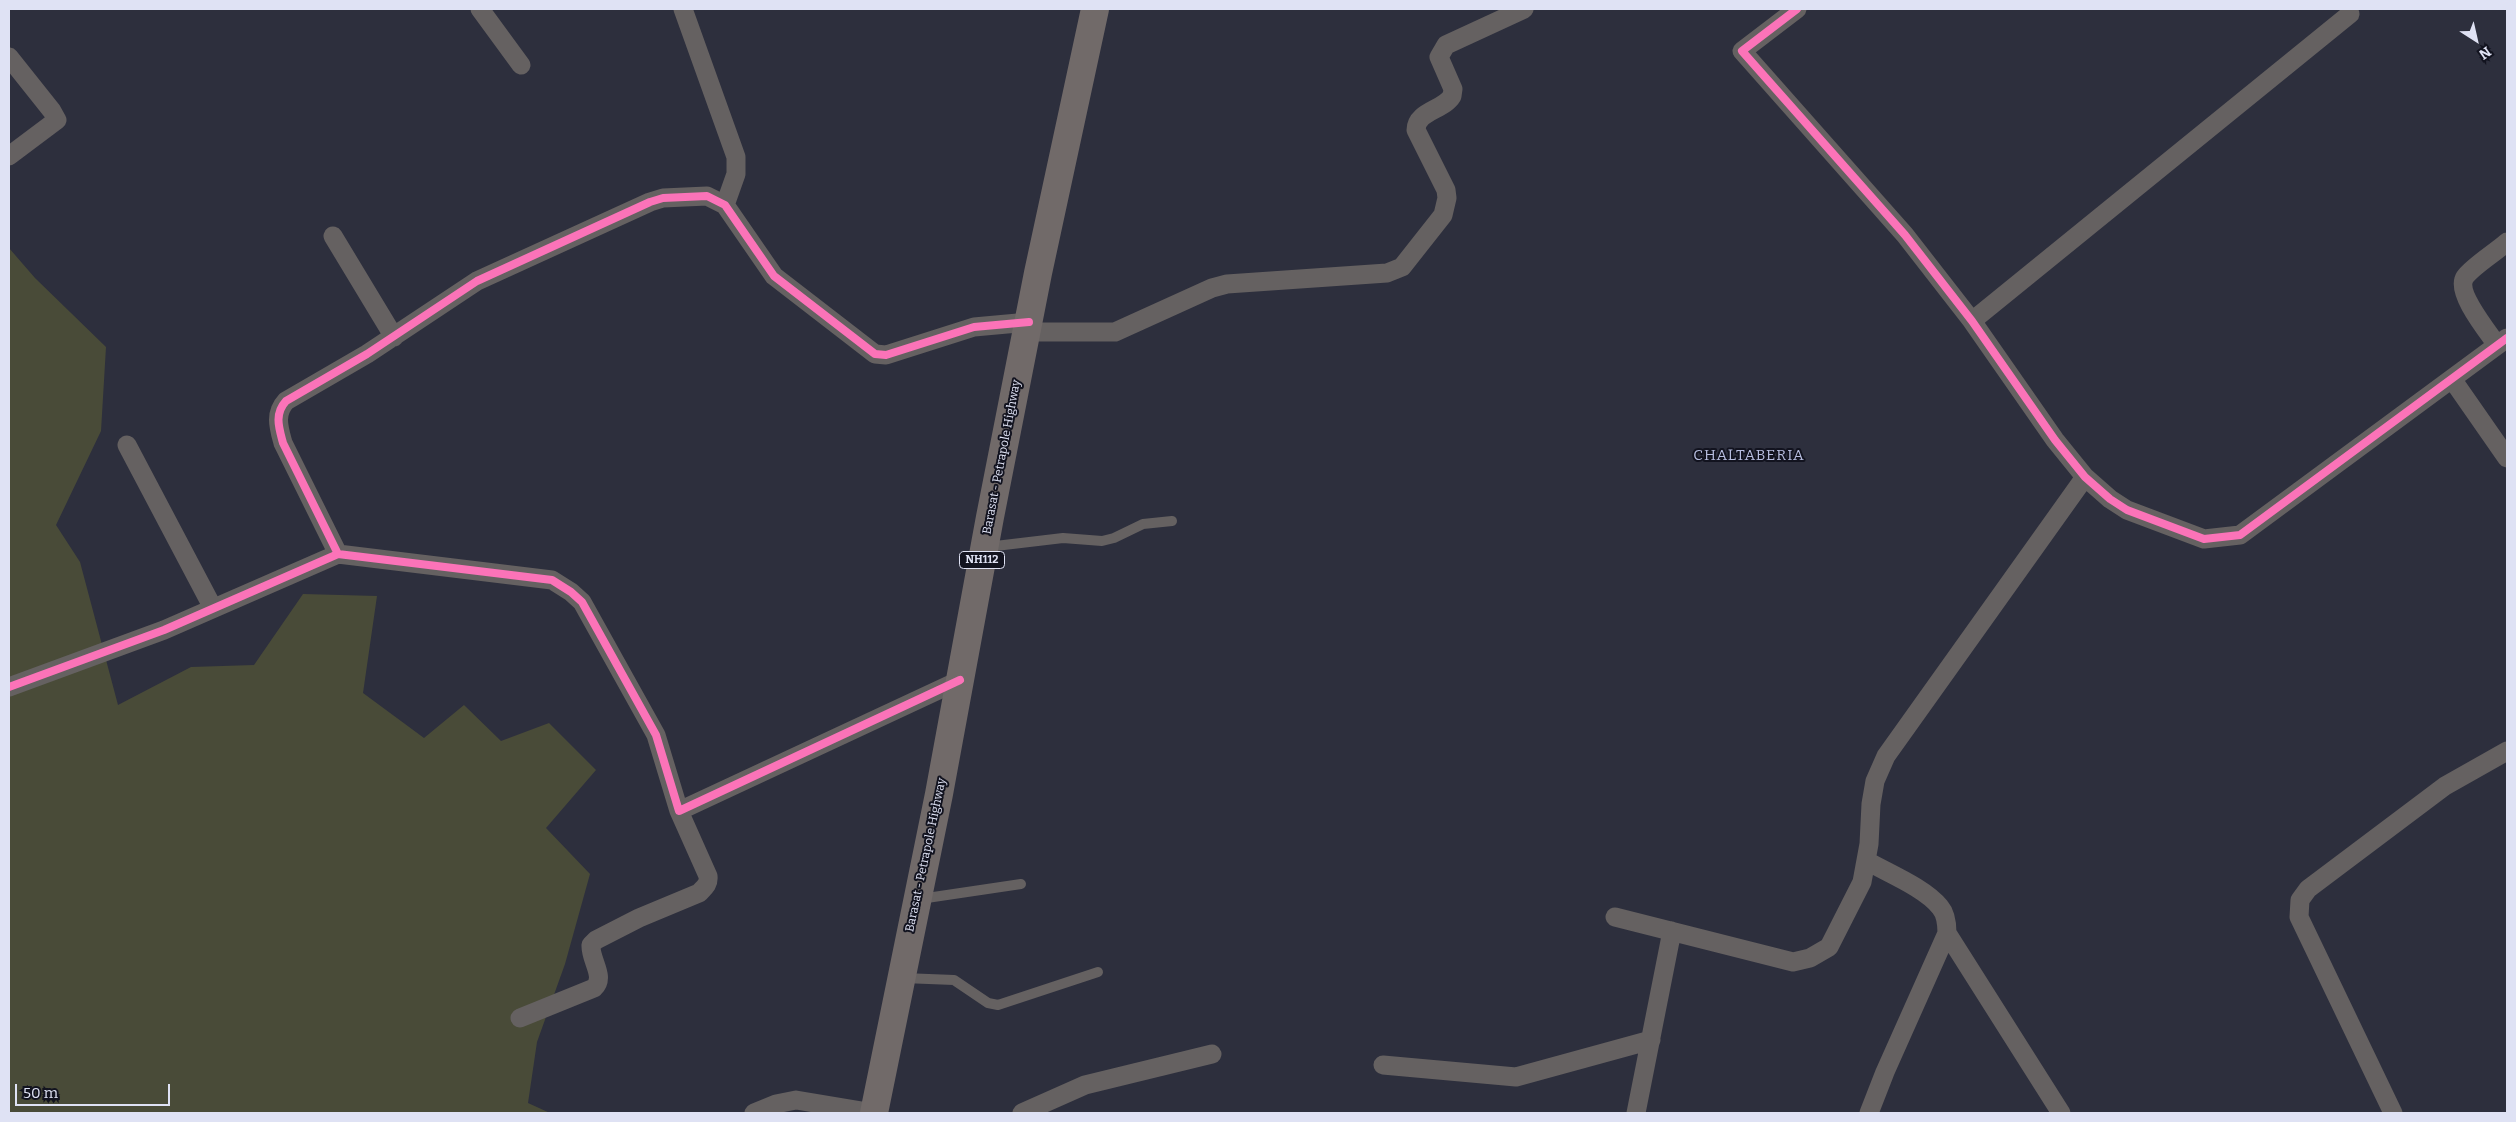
<!DOCTYPE html>
<style>
body{margin:0}
#map{position:relative;width:2516px;height:1122px;overflow:hidden;background:#2d2f3d;font-family:Bitter,serif}
canvas{display:block}
.frame{position:absolute;inset:0;border:10px solid #dfe2f4;pointer-events:none}
.north{position:absolute;left:2451px;top:15px;width:50px;height:50px;-webkit-text-stroke:4px #12131f;paint-order:stroke;rotate:145deg;font-size:14px;font-weight:700;line-height:20px;text-align:center;color:#dfe2f4}
.north::after{content:'';display:block;margin:auto;width:18px;height:22px;background:#dfe2f4;clip-path:polygon(50% 0,100% 100%,50% 72%,0 100%)}
.scale{position:absolute;left:15px;top:1084px;width:155px;height:22px;box-sizing:border-box;border:2px solid #dfe2f4;border-top:0;padding-left:6px;font-size:15px;line-height:18px;white-space:nowrap;color:#dfe2f4;-webkit-text-stroke:4px #12131f;paint-order:stroke}
</style>
<div id="map">
<canvas width="2516" height="1122"></canvas>
<div class="frame"></div>
<div class="north">N</div>
<div class="scale">50 m</div>
</div>
<script>
const g = document.querySelector('canvas').getContext('2d');
g.lineJoin = 'round';
function fillPath(path, color) {
  g.fillStyle = color;
  g.fill(path, 'evenodd');
}
function trace(path, color, width, dash) {
  g.strokeStyle = color;
  g.lineWidth = width;
  g.lineCap = dash ? 'butt' : 'round';
  g.setLineDash(dash || []);
  g.stroke(path);
}
function label(font, color, halo, rows, align = 'center') {
  g.font = font + ' Bitter,serif';
  g.lineWidth = 4;
  g.setLineDash([]);
  g.textBaseline = 'middle';
  g.strokeStyle = halo;
  g.fillStyle = color;
  for (const [text, x, y, turn = 0] of rows) {
    g.save();
    g.translate(x, y);
    g.rotate((+turn || 0) * Math.PI / 180);
    g.textAlign = isNaN(turn) ? turn : align;
    if (halo) g.strokeText(text, 0, 0);
    g.fillText(text, 0, 0);
    g.restore();
  }
}
fillPath(new Path2D(`
 M 9,248 L 35,278 L 106,347 L 101,431 L 56,525 L 80,562 L 118,705 L 191,667 L 254,665 L 303,594 L 377,596 L 363,693 L 424,738 L 464,705 L 501,741 L 549,723 L 596,770 L 546,828 L 590,874 L 565,964 L 537,1042 L 528,1103 L 550,1113 L 9,1113 Z`), '#494b38');
trace(new Path2D(`
 M 987,547 L 1063,538 L 1102,541 L 1114,538 L 1143,524 L 1172,521
 M 920,899 L 1021,884
 M 903,978 L 954,980 L 988,1003 L 998,1005 L 1098,972`), '#656161', 10);
trace(new Path2D(`
 M 480,9 L 521,65
 M 683,9 L 736,157 L 736,174 L 725,205
 M 1797,9 L 1742,51 L 1905,235 L 1972,321 L 2055,440 L 2085,477 L 2110,499 L 2127,510 L 2204,539 L 2240,535 L 2507,338
 M 9,57 L 52,111 L 57,120 L 9,156
 M 333,236 L 394,337
 M 1972,321 L 2350,14
 M 1027,332 L 1115,332 L 1212,288 L 1227,284 L 1387,273 L 1402,267 L 1443,215 L 1447,198 L 1446,190 L 1416,130 C 1416,111 1444,110 1452,96 L 1453,89 L 1439,57 L 1446,45 L 1524,9
 M 2497,345 C 2488,332 2455,292 2465,277 C 2473,266 2496,252 2507,242
 M 2452,379 L 2507,458
 M 127,445 L 213,608
 M 338,554 L 283,443 C 279,428 274,414 286,401 L 367,354 L 477,281 L 650,202 L 663,198 L 707,196 L 725,205 L 774,276 L 875,354 L 886,355 L 974,327 L 1029,322
 M 9,687 L 164,630 L 338,554 L 552,580 L 571,592 L 582,602 L 656,735 L 679,811 L 960,680
 M 1867,861 C 1888,873 1925,888 1940,907 C 1946,914 1947,923 1947,933 L 1885,1072 L 1869,1113
 M 1615,917 L 1793,962 L 1810,958 L 1829,947 L 1862,882 L 1869,844 L 1871,804 L 1875,781 L 1886,756 L 2085,477
 M 1947,933 L 2061,1113
 M 520,1018 L 594,988 C 606,977 590,960 591,945 L 596,940 L 639,918 L 699,893 C 705,887 709,884 708,876 L 679,811
 M 1383,1065 L 1516,1077 L 1651,1040
 M 754,1113 L 776,1104 L 796,1100 L 874,1113
 M 1022,1113 L 1085,1085 L 1212,1054
 M 1636,1113 L 1672,931
 M 2393,1113 L 2299,917 L 2300,900 L 2308,889 L 2445,786 L 2507,751`), '#656161', 19);
trace(new Path2D(`
 M 874,1113 L 939,794 L 990,517 L 1038,273 L 1095,9`), '#716a69', 28);
trace(new Path2D(`
 M 1797,9 L 1742,51 L 1905,235 L 1972,321 L 2055,440 L 2085,477 L 2110,499 L 2127,510 L 2204,539 L 2240,535 L 2507,338
 M 338,554 L 283,443 C 279,428 274,414 286,401 L 367,354 L 477,281 L 650,202 L 663,198 L 707,196 L 725,205 L 774,276 L 875,354 L 886,355 L 974,327 L 1029,322
 M 9,687 L 164,630 L 338,554 L 552,580 L 571,592 L 582,602 L 656,735 L 679,811 L 960,680`), '#fb73b8', 8);
for (const [x, y, w] of [
 [982,560,45]
]) {
  const box = new Path2D();
  box.roundRect(x - w / 2, y - 8.5, w, 17, 4);
  g.fillStyle = '#12131f';
  g.fill(box);
  trace(box, '#dfe2f4', 1);
}
label('bold 11px', '#dfe2f4', null, [
 ["NH112",982,560]
]);
label('12px', '#dfe2f4', '#12131f', [
 ["Barasat - Petrapole Highway",1002,457,-79],
 ["Barasat - Petrapole Highway",926,855,-78]
]);
g.letterSpacing = '1px';
label('15px', '#b7bddf', '#12131f', [
 ["CHALTABERIA",1749,456]
]);
g.letterSpacing = '0px';
</script>
